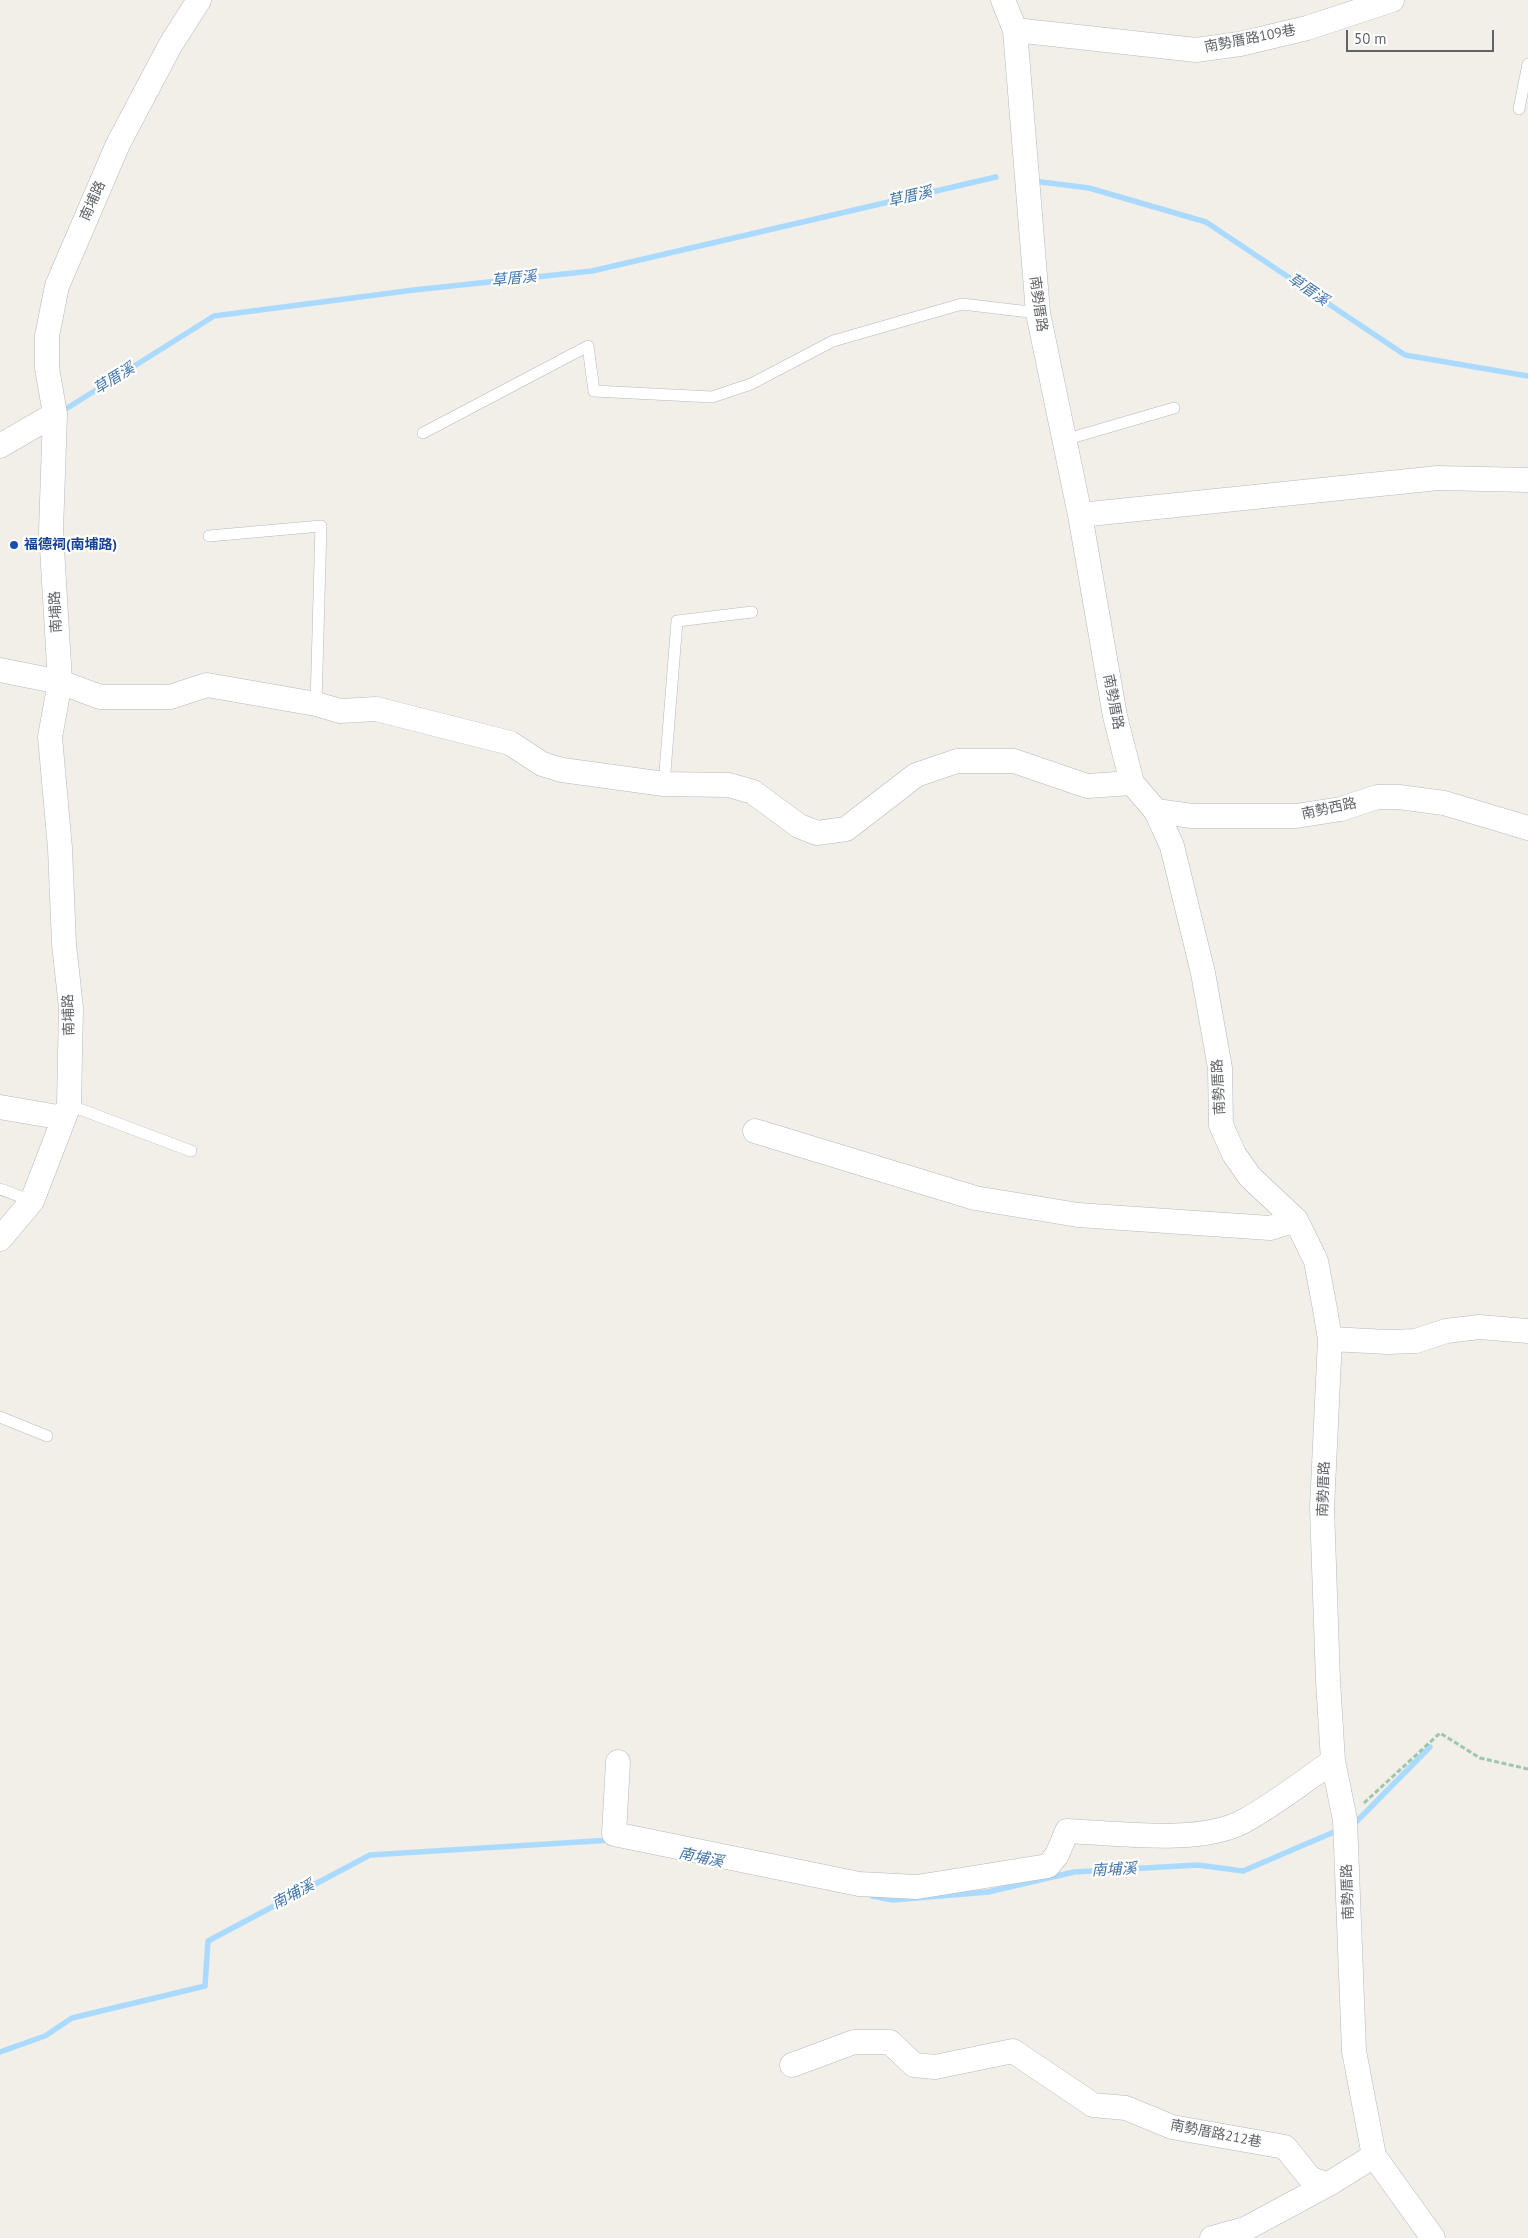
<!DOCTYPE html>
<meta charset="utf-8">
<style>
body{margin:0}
#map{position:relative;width:1528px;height:2238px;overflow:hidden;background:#f1efe8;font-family:"PT Sans",sans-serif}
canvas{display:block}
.scale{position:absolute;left:1346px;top:30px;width:148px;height:22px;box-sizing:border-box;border:2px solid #5f6368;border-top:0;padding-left:6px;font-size:15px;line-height:18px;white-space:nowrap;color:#5f6368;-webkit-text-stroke:4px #fff;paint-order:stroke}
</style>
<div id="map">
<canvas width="1528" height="2238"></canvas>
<div class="scale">50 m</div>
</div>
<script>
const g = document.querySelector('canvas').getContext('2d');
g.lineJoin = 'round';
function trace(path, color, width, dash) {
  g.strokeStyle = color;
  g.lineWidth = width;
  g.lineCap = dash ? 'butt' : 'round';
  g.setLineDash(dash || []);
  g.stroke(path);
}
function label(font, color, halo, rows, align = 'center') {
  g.font = font + ' "PT Sans","Noto Sans TC",sans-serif';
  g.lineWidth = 4.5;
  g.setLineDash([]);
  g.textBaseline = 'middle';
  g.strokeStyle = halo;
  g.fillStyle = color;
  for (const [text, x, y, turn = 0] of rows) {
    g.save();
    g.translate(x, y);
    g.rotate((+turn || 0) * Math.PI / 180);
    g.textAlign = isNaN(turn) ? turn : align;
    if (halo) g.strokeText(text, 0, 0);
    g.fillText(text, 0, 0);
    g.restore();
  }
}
trace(new Path2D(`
 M 1033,181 L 1089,188 L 1206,222 L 1405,355 L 1528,376
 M 61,412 L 214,316 L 414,290 L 592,271 L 996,177
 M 1351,1824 L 1356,1822 L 1430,1747
 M 872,1896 L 893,1900 L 988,1892 L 1074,1872 L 1198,1865 L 1243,1871 L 1341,1829
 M 0,2052 L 45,2036 L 72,2018 L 205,1986 L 208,1941 L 370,1855 L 612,1840`), '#aadaff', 5.5);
const service = new Path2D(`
 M 1519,109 L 1528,64
 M 423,433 L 588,346 L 594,391 L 712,397 L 751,384 L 833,341 L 962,304 L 1038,313
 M 1064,440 L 1174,408
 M 209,536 L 321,526 L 316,704
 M 664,784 L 677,621 L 752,612
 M 69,1105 L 191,1151
 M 0,1189 L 32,1201
 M 0,1417 L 47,1436`);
const minor = new Path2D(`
 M 1003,0 L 1015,30 L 1038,313 L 1080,515 L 1115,716 L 1132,783 L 1156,811 L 1172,846 L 1203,973 L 1220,1068 L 1221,1125 L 1234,1154 L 1250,1177 L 1296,1220 L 1316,1261 L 1325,1309 L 1330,1339 L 1322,1508 L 1328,1681 L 1333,1761 L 1345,1820 L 1354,2051 L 1374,2156 L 1433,2238
 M 1015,30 L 1196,50 L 1240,44 L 1307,28 L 1392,0
 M 0,446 L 55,414
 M 1080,515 L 1438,478 L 1528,480
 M 0,670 L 60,682 L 100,697 L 170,697 L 207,685 L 316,704 L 340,711 L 376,709 L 510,743 L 542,764 L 562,770 L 664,784 L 729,785 L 753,792 L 799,826 L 817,833 L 846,829 L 916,775 L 957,761 L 1014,761 L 1087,786 L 1132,783
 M 1156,811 L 1192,816 L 1296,816 L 1341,809 L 1377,797 L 1399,797 L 1444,803 L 1528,828
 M 0,1107 L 64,1118
 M 755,1131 L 975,1198 L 1078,1215 L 1270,1228 L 1296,1220
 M 0,1239 L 32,1201 L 69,1105 L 71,1008 L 64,944 L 60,848 L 50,737 L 60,682 L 51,531 L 55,414 L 47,368 L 47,336 L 57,286 L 118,144 L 171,44 L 199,0
 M 1330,1339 L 1388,1342 L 1416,1341 L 1446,1331 L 1479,1327 L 1528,1331
 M 618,1762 L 614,1834 L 859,1884 L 917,1887 L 1048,1866 L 1057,1855 L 1067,1831 C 1116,1833 1201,1845 1244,1821 C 1275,1804 1304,1781 1333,1761
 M 792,2065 L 854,2042 L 890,2042 L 914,2065 L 935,2067 L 1013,2051 L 1093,2105 L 1126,2108 L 1172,2127 L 1285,2147 L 1310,2178 L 1327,2185
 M 1212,2238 L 1245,2229 L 1327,2185 L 1374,2156`);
trace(service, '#b5b8bc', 12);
trace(minor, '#b5b8bc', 25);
trace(new Path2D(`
 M 1364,1803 L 1440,1733 L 1480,1758 L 1528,1769`), '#9cc7a9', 3, [5, 2.5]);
trace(service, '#fff', 11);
trace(minor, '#fff', 24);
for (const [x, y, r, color] of [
 [14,545,5,"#1a4fb4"]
]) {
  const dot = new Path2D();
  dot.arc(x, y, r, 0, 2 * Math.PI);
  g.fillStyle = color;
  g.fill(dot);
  trace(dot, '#fff', 2);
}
label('14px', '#5f6368', '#fff', [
 ["南勢厝路109巷",1250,39,-11],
 ["南埔路",93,201,-66],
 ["南勢厝路",1038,304,82],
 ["南埔路",56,612,-93],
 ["南勢厝路",1113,702,79],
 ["南勢西路",1329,809,-12],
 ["南埔路",69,1015,-92],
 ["南勢厝路",1219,1087,-93],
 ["南勢厝路",1324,1489,-88],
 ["南勢厝路",1348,1892,-92],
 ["南勢厝路212巷",1216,2134,11]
]);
label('bold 14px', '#164399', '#fff', [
 ["福德祠(南埔路)",24,545]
], 'left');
label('italic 15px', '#4174aa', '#fff', [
 ["草厝溪",910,197,-13],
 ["草厝溪",514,279,-6],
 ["草厝溪",1308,290,34],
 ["草厝溪",114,379,-32],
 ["南埔溪",701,1858,12],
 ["南埔溪",1114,1870,-3],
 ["南埔溪",293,1895,-28]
]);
</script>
